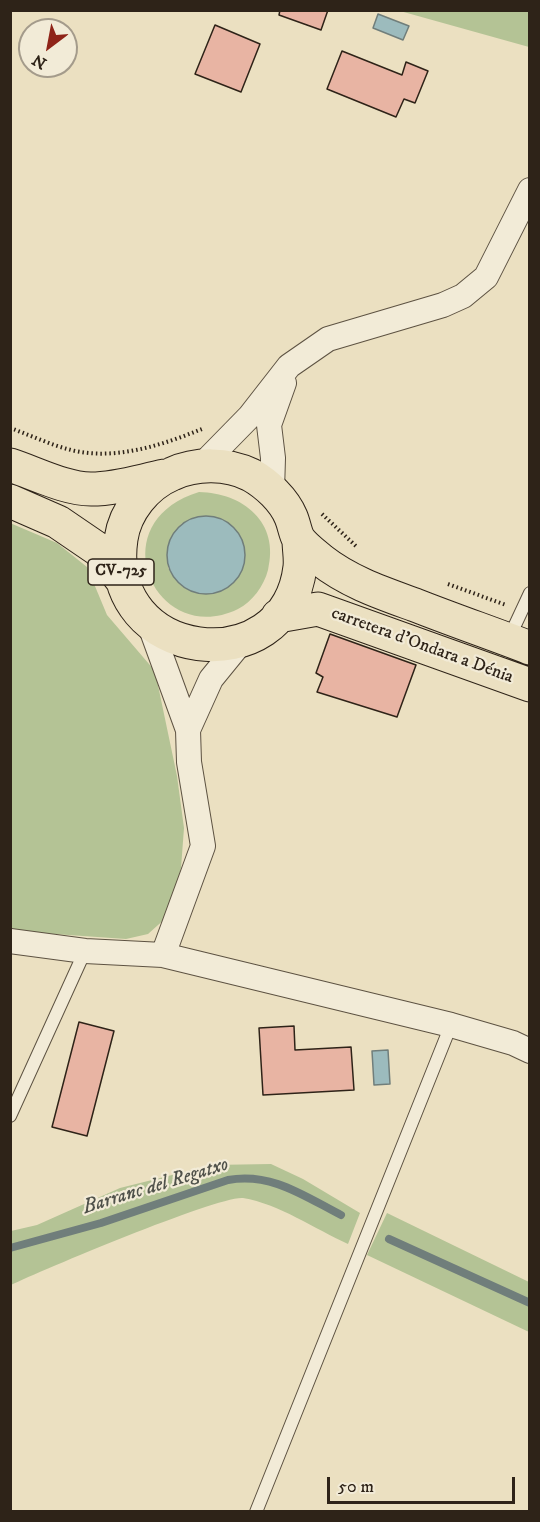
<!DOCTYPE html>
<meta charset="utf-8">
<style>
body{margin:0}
#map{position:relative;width:540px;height:1522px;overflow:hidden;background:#ebe0c1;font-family:"IM FELL DW Pica",serif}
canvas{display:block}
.frame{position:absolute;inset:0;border:12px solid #2e2318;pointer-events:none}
.north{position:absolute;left:18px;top:18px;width:60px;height:60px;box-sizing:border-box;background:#f2ebd7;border:2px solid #a49b8b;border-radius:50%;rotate:212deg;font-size:16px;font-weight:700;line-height:24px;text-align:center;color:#2e2318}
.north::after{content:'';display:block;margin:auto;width:21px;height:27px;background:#8f2418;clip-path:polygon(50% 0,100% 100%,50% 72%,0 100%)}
.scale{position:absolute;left:327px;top:1477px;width:188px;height:27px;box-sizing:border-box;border:3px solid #2e2318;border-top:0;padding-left:8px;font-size:18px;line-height:21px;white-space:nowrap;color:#2e2318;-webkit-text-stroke:4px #f2ebd7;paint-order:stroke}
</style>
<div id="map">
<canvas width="540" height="1522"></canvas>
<div class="frame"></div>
<div class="north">N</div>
<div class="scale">50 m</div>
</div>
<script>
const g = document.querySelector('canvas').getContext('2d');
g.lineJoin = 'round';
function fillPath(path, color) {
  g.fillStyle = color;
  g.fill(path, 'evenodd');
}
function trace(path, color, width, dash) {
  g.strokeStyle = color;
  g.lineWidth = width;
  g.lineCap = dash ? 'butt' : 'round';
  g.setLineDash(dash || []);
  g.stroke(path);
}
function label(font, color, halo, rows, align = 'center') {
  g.font = font + ' "IM FELL DW Pica",serif';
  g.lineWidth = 4.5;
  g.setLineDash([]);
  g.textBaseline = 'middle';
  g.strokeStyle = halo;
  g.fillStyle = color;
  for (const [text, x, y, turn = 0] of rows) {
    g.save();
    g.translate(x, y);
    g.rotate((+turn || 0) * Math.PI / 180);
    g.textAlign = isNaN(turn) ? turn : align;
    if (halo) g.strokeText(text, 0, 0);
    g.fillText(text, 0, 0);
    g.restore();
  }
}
fillPath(new Path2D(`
 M 400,11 L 529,11 L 529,47 Z
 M 199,492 C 243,493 280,522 268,570 C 264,586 252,602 238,609 C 156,649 98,523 199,492 ZM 205,516 L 183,587 L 168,568 L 181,524 Z
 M 10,523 L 57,543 L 87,567 L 107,615 L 155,671 L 177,776 L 184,828 L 181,868 L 167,917 L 148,934 L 126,939 L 11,931 Z
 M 271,1164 L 303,1179 L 360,1213 L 348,1244 C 315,1229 279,1204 243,1198 C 220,1195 42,1270 11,1285 L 11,1231 L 37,1225 L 120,1188 L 212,1165 Z
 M 387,1213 L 529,1282 L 529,1332 L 367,1255 Z`), '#b4c395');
const water = new Path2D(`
 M 378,14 L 409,26 L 403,40 L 373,28 Z
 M167 555a39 39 0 1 1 78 0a39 39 0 1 1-78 0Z
 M 388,1050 L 390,1084 L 374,1085 L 372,1051 Z`);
fillPath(water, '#9cbbbd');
trace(water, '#707e7b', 1.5);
trace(new Path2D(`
 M 389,1239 L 530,1303
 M 10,1248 L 101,1223 L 228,1180 C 271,1172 304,1196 341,1215`), '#707e7b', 8);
const building = new Path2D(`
 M 280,10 L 328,10 L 321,30 L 279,15 Z
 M 215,25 L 260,44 L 241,92 L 195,74 Z
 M 342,51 L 402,75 L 406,62 L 428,71 L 415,103 L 404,99 L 396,117 L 327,89 Z
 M 330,634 L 416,665 L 397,717 L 317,692 L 323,677 L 316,673 Z
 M 79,1022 L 114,1031 L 87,1136 L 52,1127 Z
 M 294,1026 L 295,1050 L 351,1047 L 354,1090 L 263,1095 L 259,1028 Z`);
fillPath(building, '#e8b4a3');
trace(building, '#2e2318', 1.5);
const service = new Path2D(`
 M 509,638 L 530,593
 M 10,1116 L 85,951
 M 256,1512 L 451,1025`);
const minor = new Path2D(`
 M 201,466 L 250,416 L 289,366 L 328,339 L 443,305 L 463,296 L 486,277 L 530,190
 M 272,491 L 273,458 L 269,425 L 284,383
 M 149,623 L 188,730 L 189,762 L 203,846 L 163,955
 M 188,730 L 211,679 L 242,641
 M 10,941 L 85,951 L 163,955 L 451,1025 L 513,1043 L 530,1051`);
const primary = new Path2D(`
 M 10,465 C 35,473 65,489 91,489 C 116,489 140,481 165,476
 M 10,501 L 58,522 L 99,550 L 122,580
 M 299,540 C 299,549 301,558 300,567 C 286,685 103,663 121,539 C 125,511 146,485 172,474 C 196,463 227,463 251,475 C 267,484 284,500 291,517 C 294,524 295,532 298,538 C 303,546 314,554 321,560 C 349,582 382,593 415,605 C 453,620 491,633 530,648
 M 278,616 L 318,609 L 530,685`);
trace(service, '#5d5242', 14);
trace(minor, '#5d5242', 26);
trace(primary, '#2e2318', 35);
trace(new Path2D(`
 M 10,428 C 30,435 51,445 71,450 C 115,461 162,445 202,429
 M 322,514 L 358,548
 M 448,584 L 506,605`), '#2e2318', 4, [1.5, 3]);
trace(service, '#f2ebd7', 12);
trace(minor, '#f2ebd7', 24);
trace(primary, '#ebe0c1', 33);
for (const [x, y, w] of [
 [121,572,66]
]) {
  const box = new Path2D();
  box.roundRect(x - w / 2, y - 13, w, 26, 4.5);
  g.fillStyle = '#f2ebd7';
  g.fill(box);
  trace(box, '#2e2318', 1.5);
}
label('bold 16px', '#2e2318', null, [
 ["CV-725",121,572]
]);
label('18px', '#2e2318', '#f2ebd7', [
 ["carretera d'Ondara a Dénia",422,646,20]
]);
label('italic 20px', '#4f514a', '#f2ebd7', [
 ["Barranc del Regatxo",156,1187,-17]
]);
</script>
